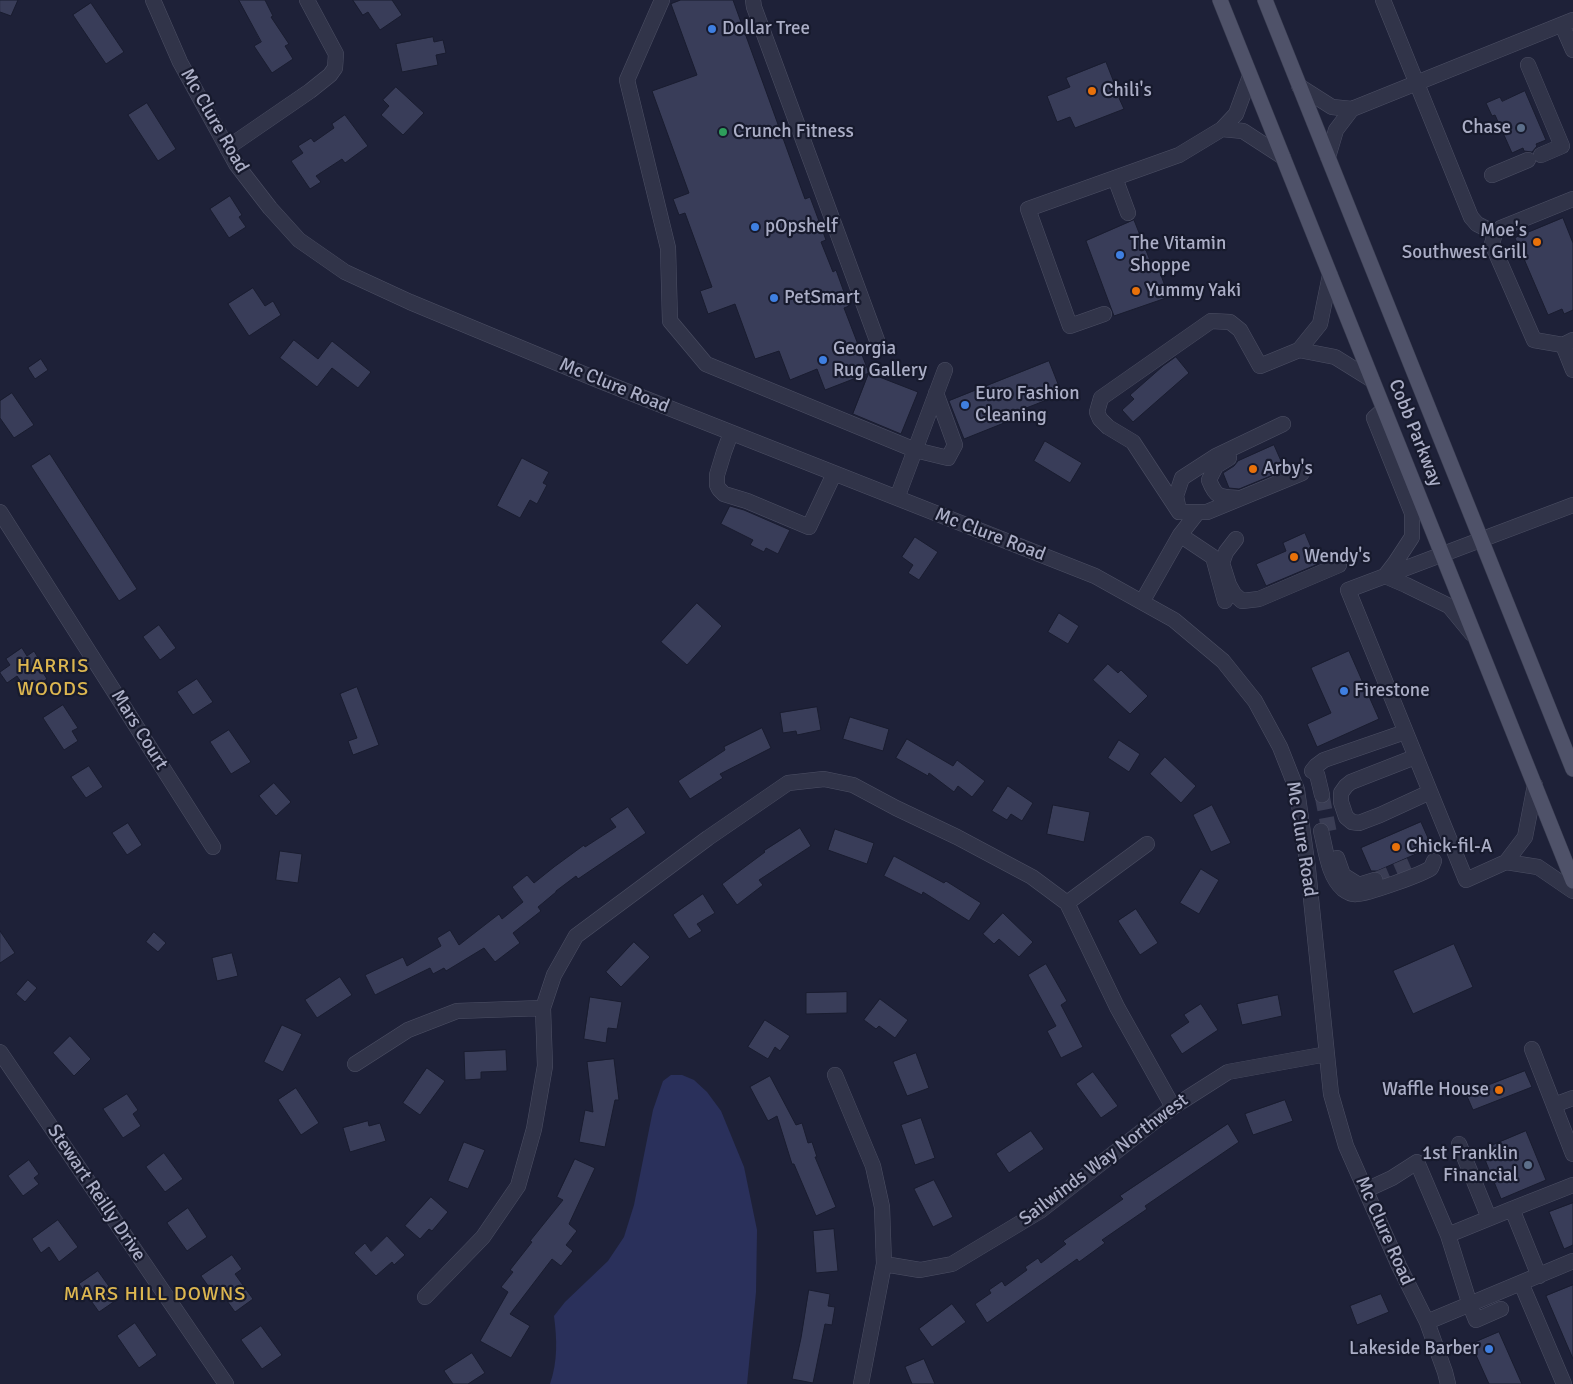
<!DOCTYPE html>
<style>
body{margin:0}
canvas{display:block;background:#1e2138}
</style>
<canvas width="1573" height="1384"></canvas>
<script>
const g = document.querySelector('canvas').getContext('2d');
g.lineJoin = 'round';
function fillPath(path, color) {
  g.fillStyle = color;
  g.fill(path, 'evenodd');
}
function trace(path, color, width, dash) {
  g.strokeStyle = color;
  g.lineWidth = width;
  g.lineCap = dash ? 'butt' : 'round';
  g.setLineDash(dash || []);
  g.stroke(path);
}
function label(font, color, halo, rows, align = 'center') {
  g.font = font + ' Signika,sans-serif';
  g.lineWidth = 4.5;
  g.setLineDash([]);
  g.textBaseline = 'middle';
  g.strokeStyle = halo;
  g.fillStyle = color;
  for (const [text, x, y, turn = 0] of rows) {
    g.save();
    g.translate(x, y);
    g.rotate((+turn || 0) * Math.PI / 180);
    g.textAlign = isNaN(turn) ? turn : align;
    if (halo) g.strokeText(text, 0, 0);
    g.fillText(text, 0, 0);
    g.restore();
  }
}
fillPath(new Path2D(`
 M 671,1075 L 682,1075 L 694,1080 L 707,1092 L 721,1111 L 744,1167 L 757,1230 L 756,1292 L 747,1384 L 550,1384 C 558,1361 557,1339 554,1316 L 565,1302 L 608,1261 L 624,1237 L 634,1205 L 653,1110 L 663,1081 Z`), '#2a305b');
const building = new Path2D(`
 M 0,0 L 18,0 L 11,16 L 0,12 Z
 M 239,0 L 265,0 L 273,16 L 271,17 L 289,44 L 285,46 L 293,59 L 272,73 L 254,46 L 261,42 Z
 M 353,0 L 392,0 L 402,15 L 380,30 L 368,12 L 363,15 Z
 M 681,0 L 733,0 L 805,199 L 810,197 L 826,240 L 821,242 L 833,272 L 836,270 L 849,306 L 844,308 L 869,373 L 825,390 L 817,369 L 790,380 L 779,351 L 755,359 L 735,304 L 708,314 L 700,291 L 712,287 L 685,213 L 679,215 L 673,199 L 689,193 L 652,91 L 697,75 L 671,4 Z
 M 91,3 L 124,52 L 106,64 L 73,15 Z
 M 433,37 L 434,42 L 443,40 L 446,53 L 436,55 L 438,65 L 402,72 L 396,44 Z
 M 1106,62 L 1115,85 L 1121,83 L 1126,95 L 1119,98 L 1124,109 L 1075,128 L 1070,117 L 1057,122 L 1047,96 L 1070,87 L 1066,78 Z
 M 396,87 L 424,113 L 403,135 L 381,115 L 389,106 L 383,100 Z
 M 1525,91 L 1546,140 L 1536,144 L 1537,146 L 1532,152 L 1524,151 L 1523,148 L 1512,153 L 1495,115 L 1492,116 L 1486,103 L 1500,97 L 1502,101 Z
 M 147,103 L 176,149 L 158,161 L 128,115 Z
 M 345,115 L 368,146 L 345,163 L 342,159 L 316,176 L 321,182 L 310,189 L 291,161 L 303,153 L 298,146 L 311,138 L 314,142 L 334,128 L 332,124 Z
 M 230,196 L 242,215 L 239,217 L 246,227 L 229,238 L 210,209 Z
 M 1563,218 L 1573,243 L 1573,310 L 1564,314 L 1562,309 L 1548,315 L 1515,238 Z
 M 1134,220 L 1153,268 L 1158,267 L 1169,297 L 1114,316 L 1086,241 Z
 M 253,288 L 265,306 L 273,301 L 281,315 L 249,336 L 228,304 Z
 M 294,340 L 318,359 L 332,341 L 371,372 L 358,388 L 332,368 L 317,387 L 280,358 Z
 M 1176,357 L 1189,373 L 1133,422 L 1122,410 L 1134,399 L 1130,395 L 1163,366 Z
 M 41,359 L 48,370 L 35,379 L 28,368 Z
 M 1049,361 L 1062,394 L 1011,414 L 1014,419 L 964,439 L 949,401 Z
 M 869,373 L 918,392 L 901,434 L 853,414 Z
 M 12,393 L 34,425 L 14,438 L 0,418 L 0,401 Z
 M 1045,441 L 1082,463 L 1070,483 L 1034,461 Z
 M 1274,445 L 1285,470 L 1239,489 L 1229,488 L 1223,473 L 1234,466 L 1238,461 Z
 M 50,454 L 137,589 L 119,601 L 31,466 Z
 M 522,458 L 549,472 L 543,483 L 547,485 L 537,504 L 530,500 L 520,518 L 497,506 Z
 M 730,506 L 744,510 L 790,530 L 778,554 L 766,548 L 764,552 L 750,545 L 753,540 L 721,524 Z
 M 1305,533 L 1318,564 L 1266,586 L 1256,564 L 1286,551 L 1283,543 Z
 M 915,537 L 938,552 L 919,580 L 908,573 L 913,565 L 902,557 Z
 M 697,603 L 722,626 L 687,665 L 661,642 Z
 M 1059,613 L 1079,626 L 1068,644 L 1048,632 Z
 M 159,625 L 176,648 L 160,660 L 143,637 Z
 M 22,648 L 27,656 L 34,651 L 43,666 L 40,668 L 47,679 L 28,692 L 17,676 L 7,683 L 0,673 L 0,672 L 10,665 L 6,659 Z
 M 1349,651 L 1379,719 L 1317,747 L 1307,724 L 1331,713 L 1311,668 Z
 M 1108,664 L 1118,673 L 1121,670 L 1148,696 L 1130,714 L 1093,680 Z
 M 197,679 L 213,702 L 193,715 L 177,692 Z
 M 357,687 L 379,745 L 353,755 L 348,741 L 357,738 L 340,694 Z
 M 63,705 L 78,728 L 72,731 L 78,741 L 64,750 L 43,718 Z
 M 817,707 L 821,730 L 797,735 L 796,731 L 783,733 L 780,713 Z
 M 850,717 L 889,729 L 883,751 L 843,739 Z
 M 762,728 L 771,748 L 720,774 L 723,778 L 690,799 L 678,781 L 725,750 L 724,747 Z
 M 229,730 L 251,762 L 231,774 L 210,742 Z
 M 907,739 L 953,766 L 957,760 L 985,781 L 972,797 L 958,786 L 954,792 L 929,773 L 928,776 L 896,758 Z
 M 1119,740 L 1140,754 L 1129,772 L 1108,758 Z
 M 1165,757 L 1196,786 L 1181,803 L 1150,774 Z
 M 89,766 L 103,787 L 86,798 L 71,777 Z
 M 274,783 L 291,802 L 276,816 L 259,796 Z
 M 1008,786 L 1033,803 L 1022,821 L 1011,814 L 1007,820 L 992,811 Z
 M 1053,805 L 1090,812 L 1084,842 L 1047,834 Z
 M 1212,805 L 1231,843 L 1211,852 L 1193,815 Z
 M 628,807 L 646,833 L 578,879 L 576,876 L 556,891 L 556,892 L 538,907 L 541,911 L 513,933 L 520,943 L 495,962 L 484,948 L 446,971 L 444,968 L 433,974 L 430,968 L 375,995 L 365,975 L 403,957 L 407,966 L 441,946 L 437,938 L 450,930 L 459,945 L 499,914 L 502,919 L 523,902 L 512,887 L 527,875 L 534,883 L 554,867 L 584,845 L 585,847 L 616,827 L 610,819 Z
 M 1421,822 L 1432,847 L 1377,871 L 1371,871 L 1361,848 Z
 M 128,823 L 142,845 L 127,855 L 112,833 Z
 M 800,828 L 811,846 L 759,880 L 763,885 L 737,905 L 722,884 L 765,852 L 764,851 Z
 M 835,829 L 874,843 L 867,864 L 828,850 Z
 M 280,851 L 302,854 L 298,883 L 276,880 Z
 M 894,856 L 944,883 L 946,881 L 981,903 L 969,921 L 923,892 L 922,895 L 884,876 Z
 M 1201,869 L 1219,880 L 1199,914 L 1180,903 Z
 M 703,894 L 715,913 L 697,924 L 702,931 L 689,939 L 673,915 Z
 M 1136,909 L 1158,943 L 1140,955 L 1118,921 Z
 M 1003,913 L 1033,942 L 1019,957 L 999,939 L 994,944 L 983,934 Z
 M 0,931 L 15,953 L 0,963 Z
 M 154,932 L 166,943 L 158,952 L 146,942 Z
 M 634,942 L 650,957 L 621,987 L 606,972 Z
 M 1454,944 L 1473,987 L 1413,1014 L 1393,971 Z
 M 232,953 L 238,976 L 217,981 L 212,958 Z
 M 1046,964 L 1067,1001 L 1061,1005 L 1083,1047 L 1061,1058 L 1047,1031 L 1056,1026 L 1028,975 Z
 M 340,977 L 352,995 L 317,1018 L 305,1000 Z
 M 28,980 L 37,988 L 25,1002 L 16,994 Z
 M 847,992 L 847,1013 L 806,1014 L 806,993 Z
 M 1278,995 L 1282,1016 L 1242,1025 L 1237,1004 Z
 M 590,997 L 622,1002 L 617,1029 L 608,1028 L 606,1043 L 584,1039 Z
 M 880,999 L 908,1020 L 895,1038 L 879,1026 L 876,1029 L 864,1020 Z
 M 1201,1004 L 1218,1030 L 1182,1054 L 1170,1035 L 1189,1022 L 1184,1015 Z
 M 765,1020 L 790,1036 L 780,1051 L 775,1047 L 768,1059 L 748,1047 Z
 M 282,1025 L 302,1034 L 283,1072 L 264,1062 Z
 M 70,1036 L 91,1059 L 74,1076 L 53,1053 Z
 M 506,1050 L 507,1071 L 481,1072 L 481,1079 L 465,1080 L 464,1052 Z
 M 916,1053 L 929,1088 L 907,1096 L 893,1062 Z
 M 614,1059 L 619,1100 L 615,1100 L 605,1147 L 579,1142 L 585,1110 L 593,1112 L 587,1062 Z
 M 427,1068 L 445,1081 L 420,1115 L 403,1103 Z
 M 1525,1071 L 1532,1087 L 1473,1110 L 1466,1094 Z
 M 1093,1072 L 1118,1106 L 1101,1118 L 1076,1084 Z
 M 770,1076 L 796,1125 L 802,1123 L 808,1143 L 812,1142 L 817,1157 L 815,1157 L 836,1207 L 816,1216 L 794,1164 L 792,1164 L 777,1116 L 768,1121 L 750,1087 Z
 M 296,1088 L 319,1123 L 301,1135 L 278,1100 Z
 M 127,1094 L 138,1110 L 133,1114 L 141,1126 L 123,1138 L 103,1109 Z
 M 1285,1100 L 1293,1121 L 1253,1135 L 1245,1114 Z
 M 921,1118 L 935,1158 L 915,1165 L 901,1125 Z
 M 368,1121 L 369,1126 L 380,1123 L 386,1141 L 350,1152 L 343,1128 Z
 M 1228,1124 L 1239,1142 L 1145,1206 L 1147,1209 L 1102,1240 L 1105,1243 L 1079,1262 L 1077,1259 L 987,1323 L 975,1304 L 991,1293 L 989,1290 L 1002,1281 L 1005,1286 L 1027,1270 L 1025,1267 L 1038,1258 L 1041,1263 L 1066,1244 L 1063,1241 L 1123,1199 L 1120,1196 Z
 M 1031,1131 L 1044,1149 L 1009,1173 L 996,1154 Z
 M 1526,1131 L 1546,1180 L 1501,1199 L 1481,1150 Z
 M 464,1142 L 485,1150 L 468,1189 L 448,1181 Z
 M 164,1153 L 183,1179 L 165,1192 L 146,1167 Z
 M 575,1159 L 595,1168 L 569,1224 L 577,1231 L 566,1245 L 573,1251 L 561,1266 L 552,1259 L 510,1314 L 530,1326 L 511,1358 L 480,1341 L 508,1292 L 501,1287 L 513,1272 L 510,1270 L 532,1242 L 530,1241 L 563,1200 L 557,1197 Z
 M 29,1160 L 39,1174 L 34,1178 L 39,1184 L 23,1196 L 8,1176 Z
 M 934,1180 L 953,1217 L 933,1227 L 914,1189 Z
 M 431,1197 L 448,1212 L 432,1231 L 429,1229 L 420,1239 L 405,1226 Z
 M 1573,1203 L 1573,1245 L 1564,1249 L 1549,1212 Z
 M 188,1208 L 207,1237 L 187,1251 L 167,1223 Z
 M 58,1220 L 78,1247 L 59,1262 L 49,1247 L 41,1253 L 32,1239 Z
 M 834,1229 L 838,1271 L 816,1273 L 813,1231 Z
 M 387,1236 L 405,1255 L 394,1265 L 392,1262 L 376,1276 L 354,1253 L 365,1243 L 371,1251 Z
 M 232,1255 L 242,1269 L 235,1274 L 253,1299 L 235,1312 L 222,1294 L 217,1298 L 201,1276 Z
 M 98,1271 L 118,1299 L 99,1312 L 79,1284 Z
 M 1573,1285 L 1573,1359 L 1546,1296 Z
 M 809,1290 L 830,1294 L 828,1306 L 835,1307 L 832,1325 L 825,1324 L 813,1383 L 792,1379 L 801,1338 Z
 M 1381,1294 L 1389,1312 L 1357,1325 L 1350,1306 Z
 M 952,1304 L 966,1322 L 932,1347 L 919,1329 Z
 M 135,1323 L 157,1355 L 139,1368 L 117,1336 Z
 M 261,1326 L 282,1355 L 262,1369 L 241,1340 Z
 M 1499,1332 L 1522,1384 L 1489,1384 L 1471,1344 Z
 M 472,1353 L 485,1373 L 468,1384 L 453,1384 L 444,1371 Z
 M 924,1359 L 935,1384 L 912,1384 L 905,1367 Z`);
fillPath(building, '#393d59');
trace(building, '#191c2f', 1);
trace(new Path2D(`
 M 1322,795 L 1329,831
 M 1375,880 L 1417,862`), '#3a3d54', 15, [15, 8]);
const minor = new Path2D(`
 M 153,0 L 180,62 L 236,164 L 270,208 L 299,240 L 345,272 L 410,302 L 598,380 L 1095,576 L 1174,620 L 1223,661 L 1255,701 L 1280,747 L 1297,790 L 1308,869 L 1331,1094 L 1346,1146 L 1399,1266 L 1427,1322 L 1445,1372 L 1448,1384
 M 662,0 L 627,80 L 668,248 L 670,321 L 706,364 L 915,450 L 948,458 L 955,445 L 936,393
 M 753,0 L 754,7 L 878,343
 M 1383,0 L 1471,217 L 1477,224 L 1495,233
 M 1562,25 L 1573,50
 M 1528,65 L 1562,146 L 1541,155
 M 1250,76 L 1236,114 L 1222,129 L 1243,131 L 1283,157
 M 1299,86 L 1332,107 L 1352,109 L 1336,130 L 1328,157
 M 1352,109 L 1573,20
 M 227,148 L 310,91 L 330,75 L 335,68 L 336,54 L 307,0
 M 1492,175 L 1528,160
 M 1115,178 L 1128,213
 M 1330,275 L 1320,324 L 1299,350 L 1335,357 L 1372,380
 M 1104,314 L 1070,326 L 1028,209 L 1179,155 L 1222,129
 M 1573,340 L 1563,345 L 1573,370
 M 1563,345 L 1534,340 L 1492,244 L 1495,233 L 1501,228 L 1573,199
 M 1299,350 L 1260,366 L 1240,330 L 1230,322 L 1211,321 L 1101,398 L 1097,412 L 1100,419 L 1108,427 L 1133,442 L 1179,512 L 1207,512 L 1302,473
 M 1384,409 L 1374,418 L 1412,513 L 1412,537 L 1395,563 L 1385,576 L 1406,585 L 1449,606 L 1472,634
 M 731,433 L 724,452 L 717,475 L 717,485 L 719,489 L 724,494 L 747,501 L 809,527 L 834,474
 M 1229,458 L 1216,466 L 1209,480 C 1216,498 1220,497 1238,498
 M 897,498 L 945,370
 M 1179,511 L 1176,496 L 1182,478 L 1216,456 L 1283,424
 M 0,512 L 213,847
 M 1180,535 L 1213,557 L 1225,601
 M 1236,539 L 1226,552 L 1222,563 L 1229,585 L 1234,594 L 1242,601 L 1259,599 L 1339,565
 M 1142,602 L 1180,535 L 1198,512
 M 1415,757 L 1351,782 L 1346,786 L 1341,793 L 1341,802 L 1346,817 L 1352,822 L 1359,823 L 1380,815 L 1430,792
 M 1535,785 L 1525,837 L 1506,862 L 1538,867 L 1573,891
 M 1322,795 L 1317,774 L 1312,771 L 1316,766 L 1324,760 L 1405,732
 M 1321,831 C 1326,850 1328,876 1343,889 C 1347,892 1352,895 1357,894 C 1367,894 1423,874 1431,868 C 1432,866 1433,863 1434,861
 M 1337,858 L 1343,875 L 1359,885 L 1375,880
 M 1506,862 L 1466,880 L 1348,590 L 1573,505
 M 1067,903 L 1147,844
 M 1532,1049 L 1573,1154
 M 0,1052 L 226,1384
 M 355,1064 L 408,1030 L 457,1011 L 543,1008
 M 835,1075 L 873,1166 L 882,1207 L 884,1264 L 861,1384
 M 1554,1105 L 1573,1098
 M 1459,1144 L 1489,1218
 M 1366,1190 L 1392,1178 L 1417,1162 L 1448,1235
 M 884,1264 L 920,1270 L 952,1264 L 1040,1211 L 1173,1107 L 1228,1072 L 1327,1054
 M 1539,1276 L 1512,1209 L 1573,1185
 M 1521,1283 L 1564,1384
 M 425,1297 L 483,1237 L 518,1186 L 534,1129 L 545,1066 L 543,1008 L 554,975 L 576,936 L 708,838 L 788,783 L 824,779 L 853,785 L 896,808 L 957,837 L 1032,877 L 1067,903 L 1117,1007 L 1173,1107
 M 1501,1309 L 1476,1320 L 1470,1305 L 1448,1235 L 1512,1209
 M 1427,1322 L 1573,1261`);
const major = new Path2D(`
 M 1220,0 L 1573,881
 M 1265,0 L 1573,769`);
trace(minor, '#4c4f64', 16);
trace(major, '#383b4f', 16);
trace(minor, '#313449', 15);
trace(major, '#4f5269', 15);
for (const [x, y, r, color] of [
 [712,29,5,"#3f7fe0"],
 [1092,91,5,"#e8710a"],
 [1521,128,5,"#5c6f8a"],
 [723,132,5,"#2e9e5b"],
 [755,227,5,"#3f7fe0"],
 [1537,242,5,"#e8710a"],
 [1120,255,5,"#3f7fe0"],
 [1136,291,5,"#e8710a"],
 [774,298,5,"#3f7fe0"],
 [823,360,5,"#3f7fe0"],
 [965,405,5,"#3f7fe0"],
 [1253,469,5,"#e8710a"],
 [1294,557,5,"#e8710a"],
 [1344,691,5,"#3f7fe0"],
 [1396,847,5,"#e8710a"],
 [1499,1090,5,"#e8710a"],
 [1528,1165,5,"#5c6f8a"],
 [1489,1349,5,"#3f7fe0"]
]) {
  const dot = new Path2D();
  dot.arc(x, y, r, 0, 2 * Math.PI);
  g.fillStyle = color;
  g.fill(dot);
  trace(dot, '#171a2d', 2);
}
label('19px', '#abaec6', '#171a2d', [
 ["Dollar Tree",722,29],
 ["Chili's",1102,91],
 ["Chase",1511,128,"right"],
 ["Crunch Fitness",733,132],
 ["pOpshelf",765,227],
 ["Moe's",1527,231,"right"],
 ["Southwest Grill",1527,253,"right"],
 ["The Vitamin",1130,244],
 ["Shoppe",1130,266],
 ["Yummy Yaki",1146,291],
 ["PetSmart",784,298],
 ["Georgia",833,349],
 ["Rug Gallery",833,371],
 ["Euro Fashion",975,394],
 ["Cleaning",975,416],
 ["Arby's",1263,469],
 ["Wendy's",1304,557],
 ["Firestone",1354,691],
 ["Chick-fil-A",1406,847],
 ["Waffle House",1489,1090,"right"],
 ["1st Franklin",1518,1154,"right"],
 ["Financial",1518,1176,"right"],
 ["Lakeside Barber",1479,1349,"right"]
], 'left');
label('19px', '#abaec6', '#171a2d', [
 ["Mc Clure Road",214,121,60],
 ["Mc Clure Road",614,386,22],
 ["Cobb Parkway",1415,433,68],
 ["Mc Clure Road",990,535,21],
 ["Mars Court",139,730,58],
 ["Mc Clure Road",1301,839,81],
 ["Sailwinds Way Northwest",1104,1160,-37],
 ["Stewart Reilly Drive",96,1193,56],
 ["Mc Clure Road",1384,1231,66]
]);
g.letterSpacing = '1px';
label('20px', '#dcb650', '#171a2d', [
 ["HARRIS",53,667],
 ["WOODS",53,690],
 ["MARS HILL DOWNS",155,1295]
]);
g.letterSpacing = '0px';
</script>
